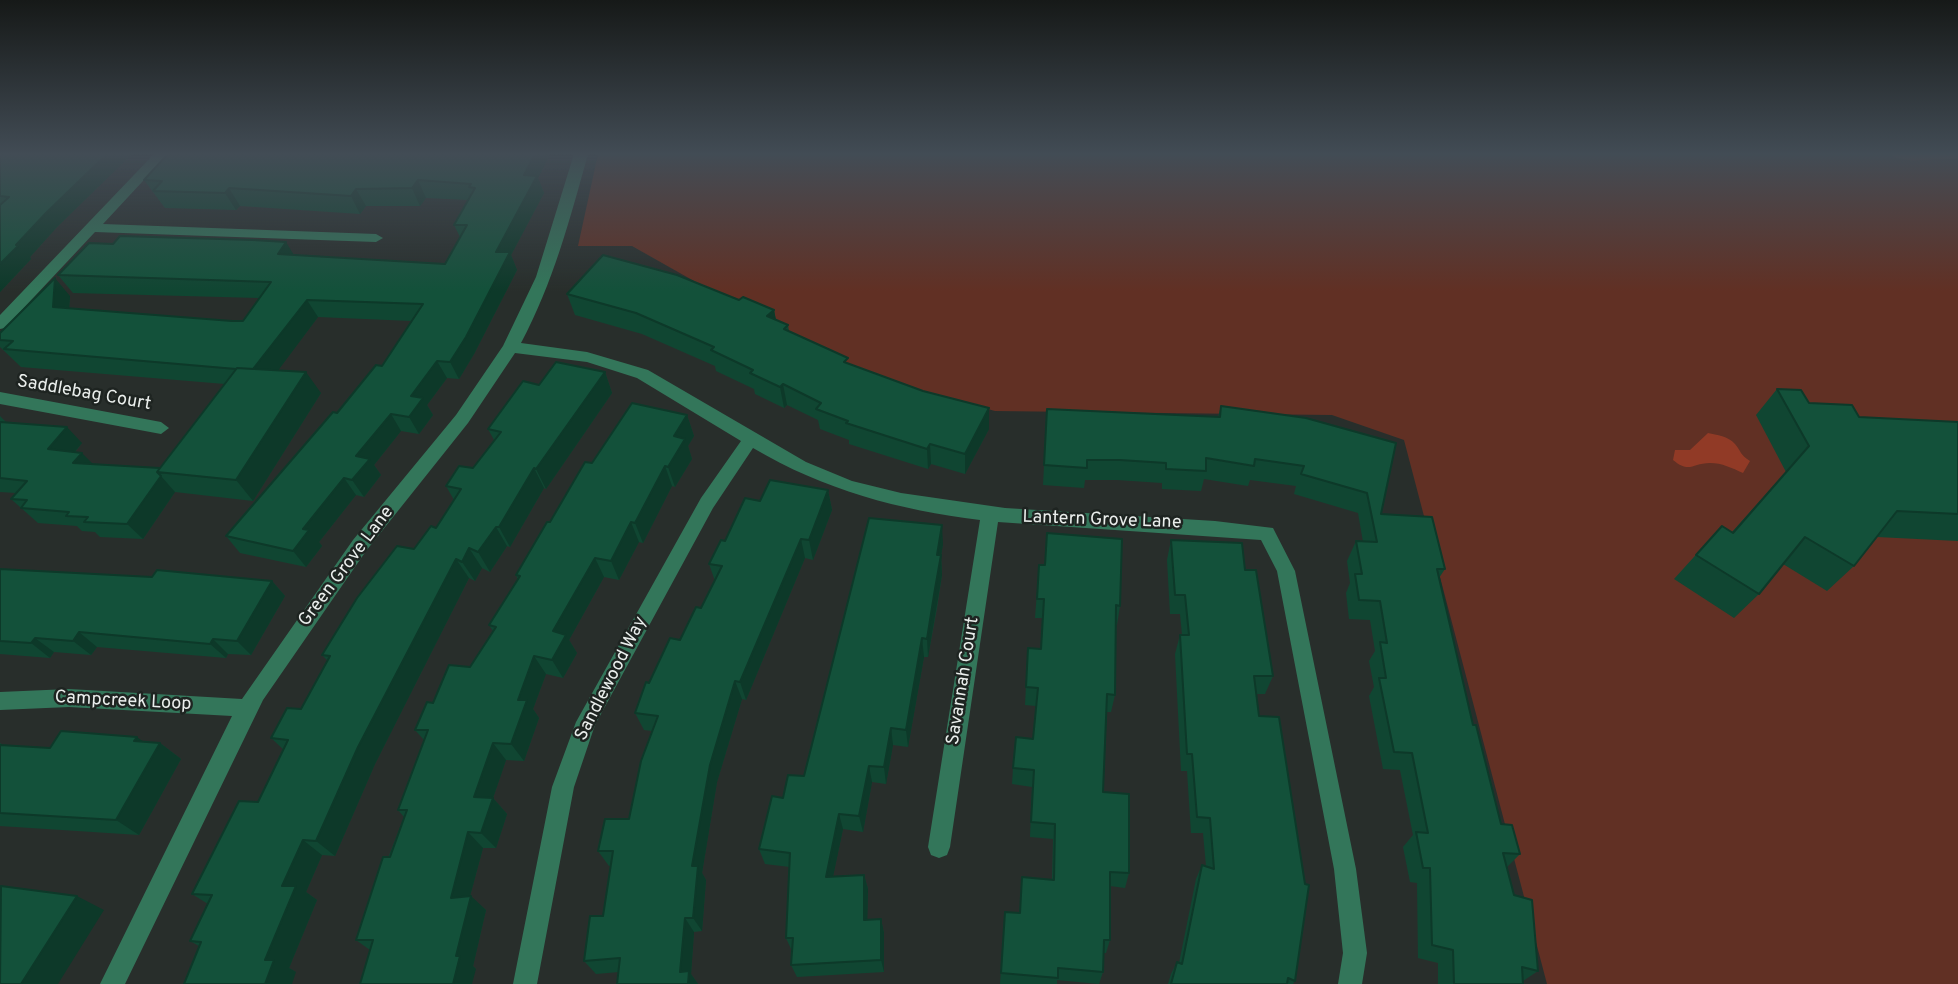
<!DOCTYPE html>
<style>
body{margin:0}
canvas{display:block;background:#282e2b}
</style>
<canvas width="1958" height="984"></canvas>
<script>
const g = document.querySelector('canvas').getContext('2d');
g.lineJoin = 'round';
function fillPath(path, color) {
  g.fillStyle = color;
  g.fill(path, 'evenodd');
}
function trace(path, color, width, dash) {
  g.strokeStyle = color;
  g.lineWidth = width;
  g.lineCap = dash ? 'butt' : 'round';
  g.setLineDash(dash || []);
  g.stroke(path);
}
function label(font, color, halo, rows, align = 'center') {
  g.font = font + ' Overpass,sans-serif';
  g.lineWidth = 5;
  g.setLineDash([]);
  g.textBaseline = 'middle';
  g.strokeStyle = halo;
  g.fillStyle = color;
  for (const [text, x, y, turn = 0] of rows) {
    g.save();
    g.translate(x, y);
    g.rotate((+turn || 0) * Math.PI / 180);
    g.textAlign = isNaN(turn) ? turn : align;
    if (halo) g.strokeText(text, 0, 0);
    g.fillText(text, 0, 0);
    g.restore();
  }
}
fillPath(new Path2D(`
 M 598,154 L 1958,154 L 1958,984 L 1547,984 L 1404,440 L 1332,415 L 995,411 L 857,373 L 632,246 L 578,246 Z`), '#613024');
fillPath(new Path2D(`
 M 1708,433 C 1717,435 1728,436 1735,444 C 1741,451 1740,455 1750,461 L 1743,473 C 1732,468 1722,463 1710,463 C 1692,463 1690,474 1673,460 L 1675,450 L 1690,450 Z`), '#913a26');
trace(new Path2D(`
 M 1896,154 L 1912,157 L 1958,155`), '#913a26', 7);
fillPath(new Path2D(`
 M 154,154 L 168,154 L 103,224 L 376,234 L 383,238 L 376,242 L 95,232 L 5,328 L 0,329 L 0,315 Z
 M 574,154 L 588,154 C 570,219 553,283 521,343 L 587,352 L 648,370 L 806,462 L 852,481 L 901,493 L 1005,508 L 1215,521 L 1273,528 L 1295,571 L 1356,869 L 1367,953 L 1362,984 L 1338,984 L 1343,953 L 1334,869 L 1277,571 L 1261,540 L 998,522 L 950,847 L 947,855 L 939,858 L 931,855 L 928,847 L 980,520 C 899,510 824,490 753,448 L 713,508 L 595,725 L 574,787 L 537,984 L 513,984 L 552,787 L 576,722 L 701,498 L 741,441 L 637,378 L 587,362 L 515,353 L 468,423 L 366,551 L 263,700 L 125,984 L 100,984 L 232,716 L 69,707 L 0,710 L 0,692 L 69,689 L 242,699 L 353,540 L 456,415 L 503,346 L 536,277 Z
 M 0,392 L 161,422 L 169,428 L 161,434 L 0,404 Z`), '#33765a');
fillPath(new Path2D(`
 M 0,154 L 132,154 L 57,227 L 30,257 L 31,259 L 0,292 Z
 M 179,154 L 550,154 L 538,178 L 544,193 L 511,255 L 517,270 L 474,354 L 459,379 L 447,378 L 427,405 L 433,415 L 419,434 L 401,431 L 374,465 L 381,475 L 364,497 L 356,495 L 319,542 L 322,546 L 306,567 L 240,553 L 226,536 L 337,413 L 382,366 L 412,321 L 318,317 L 278,370 L 321,393 L 253,501 L 175,492 L 143,539 L 100,537 L 95,532 L 82,531 L 77,526 L 38,523 L 11,499 L 16,493 L 0,492 L 0,416 L 6,422 L 82,443 L 75,452 L 94,465 L 160,468 L 225,384 L 21,367 L 0,347 L 0,333 L 70,296 L 69,308 L 232,321 L 243,321 L 259,298 L 73,293 L 58,275 L 294,255 L 445,264 L 460,237 L 454,225 L 468,200 L 426,198 L 420,206 L 366,206 L 360,214 L 240,206 L 236,210 L 165,208 L 144,180 Z
 M 567,294 L 739,300 L 774,310 L 776,320 L 788,325 L 789,331 L 849,364 L 923,391 L 989,408 L 989,429 L 965,474 L 931,464 L 928,469 L 849,444 L 849,440 L 820,429 L 818,420 L 787,405 L 784,408 L 755,394 L 754,389 L 716,371 L 715,366 L 642,334 L 575,315 Z
 M 605,372 L 612,393 L 546,489 L 544,488 L 510,547 L 507,546 L 490,572 L 482,568 L 475,581 L 469,578 L 375,764 L 335,856 L 322,855 L 306,892 L 317,900 L 289,968 L 296,972 L 199,946 L 190,941 L 208,904 L 192,894 L 258,802 L 284,750 L 271,738 L 301,709 L 328,661 L 322,655 L 414,549 L 436,528 L 454,500 L 446,486 L 473,468 L 494,440 L 488,429 L 539,385 Z
 M 1777,389 L 1809,403 L 1859,417 L 1958,422 L 1958,541 L 1877,537 L 1854,566 L 1827,591 L 1783,564 L 1759,594 L 1734,618 L 1674,579 L 1722,526 L 1732,532 L 1786,472 L 1756,415 Z
 M 1221,406 L 1396,443 L 1381,514 L 1445,569 L 1439,578 L 1473,725 L 1501,824 L 1520,854 L 1507,867 L 1514,895 L 1538,971 L 1523,981 L 1523,984 L 1438,984 L 1438,963 L 1418,958 L 1417,883 L 1410,882 L 1403,847 L 1413,835 L 1400,770 L 1383,769 L 1369,696 L 1374,687 L 1369,661 L 1375,651 L 1370,620 L 1349,619 L 1346,593 L 1350,583 L 1347,561 L 1356,541 L 1363,542 L 1358,513 L 1294,494 L 1296,486 L 1250,480 L 1248,486 L 1204,479 L 1201,491 L 1162,489 L 1162,483 L 1117,480 L 1085,480 L 1084,488 L 1043,485 L 1047,409 L 1218,417 Z
 M 687,415 L 694,436 L 688,446 L 692,459 L 675,487 L 672,486 L 643,543 L 639,542 L 619,580 L 604,577 L 569,640 L 577,653 L 563,678 L 546,674 L 533,709 L 539,718 L 524,761 L 506,760 L 493,798 L 507,814 L 496,848 L 483,848 L 470,896 L 486,910 L 473,966 L 476,969 L 370,950 L 356,940 L 404,817 L 398,810 L 424,740 L 415,730 L 433,703 L 470,667 L 493,631 L 489,625 L 518,580 L 516,575 L 550,522 L 592,463 Z
 M 828,490 L 832,510 L 813,560 L 805,558 L 746,700 L 742,699 L 717,782 L 702,873 L 706,880 L 702,931 L 694,932 L 691,974 L 698,984 L 617,984 L 619,972 L 596,974 L 584,961 L 603,916 L 611,866 L 609,866 L 598,851 L 629,819 L 652,731 L 644,730 L 635,713 L 649,683 L 701,608 L 715,581 L 709,564 L 725,541 L 760,501 Z
 M 1171,540 L 1245,570 L 1273,676 L 1265,694 L 1256,694 L 1295,981 L 1293,984 L 1168,984 L 1171,974 L 1177,962 L 1179,963 L 1196,879 L 1202,865 L 1206,866 L 1203,833 L 1191,833 L 1187,771 L 1181,771 L 1175,654 L 1180,635 L 1182,635 L 1180,614 L 1170,614 L 1167,560 Z
 M 943,544 L 941,555 L 942,575 L 937,608 L 928,657 L 924,657 L 908,747 L 893,745 L 886,784 L 872,782 L 863,832 L 843,829 L 833,876 L 864,875 L 868,889 L 867,920 L 881,919 L 884,933 L 884,972 L 797,977 L 791,965 L 792,951 L 786,938 L 790,867 L 765,864 L 759,849 L 783,798 L 804,776 Z
 M 1039,565 L 1120,606 L 1117,625 L 1116,624 L 1115,695 L 1111,712 L 1107,712 L 1103,792 L 1129,873 L 1125,888 L 1110,886 L 1110,940 L 1106,953 L 1103,953 L 1103,972 L 1099,984 L 1057,980 L 1057,984 L 1000,984 L 1005,912 L 1019,913 L 1052,880 L 1053,839 L 1030,837 L 1032,787 L 1012,784 L 1013,768 L 1033,739 L 1036,706 L 1025,705 L 1028,648 L 1041,649 L 1042,618 L 1035,618 Z
 M 0,569 L 152,577 L 272,581 L 285,596 L 251,655 L 228,654 L 226,658 L 97,647 L 91,655 L 54,652 L 50,658 L 0,654 Z
 M 143,742 L 160,743 L 181,759 L 139,835 L 0,826 L 0,743 L 3,745 L 50,748 Z`), '#104632');
fillPath(new Path2D(`
 M 107,154 L 132,154 L 57,227 L 30,257 L 31,259 L 0,292 L 0,264 L 16,245 L 46,213 Z
 M 535,154 L 550,154 L 538,178 L 544,193 L 511,255 L 517,270 L 474,354 L 459,379 L 450,362 L 496,252 L 524,175 Z
 M 418,180 L 426,198 L 420,206 L 412,188 Z
 M 229,188 L 240,206 L 236,210 L 225,193 Z
 M 356,189 L 366,206 L 360,214 L 351,196 Z
 M 286,242 L 297,260 L 278,254 Z
 M 55,278 L 70,296 L 68,324 L 53,307 Z
 M 307,300 L 318,317 L 265,388 L 252,371 Z
 M 774,310 L 778,331 L 767,316 Z
 M 437,361 L 447,378 L 427,405 L 433,415 L 419,434 L 409,417 L 411,396 Z
 M 306,372 L 321,393 L 253,501 L 236,480 Z
 M 605,372 L 612,393 L 546,489 L 536,469 Z
 M 783,384 L 787,405 L 784,408 L 780,387 Z
 M 989,408 L 989,429 L 965,474 L 965,454 Z
 M 391,414 L 401,431 L 374,465 L 381,475 L 364,497 L 352,480 L 356,456 Z
 M 687,415 L 694,436 L 688,446 L 692,459 L 675,487 L 668,467 L 674,436 Z
 M 67,427 L 82,443 L 64,465 L 48,449 Z
 M 930,444 L 931,464 L 928,469 L 927,449 Z
 M 82,453 L 97,468 L 73,463 Z
 M 665,466 L 672,486 L 643,543 L 635,523 Z
 M 534,468 L 544,488 L 510,547 L 499,527 Z
 M 161,476 L 175,492 L 143,539 L 127,524 Z
 M 344,478 L 356,495 L 319,542 L 322,546 L 306,567 L 293,551 L 303,529 Z
 M 828,490 L 832,510 L 813,560 L 809,540 Z
 M 631,522 L 639,542 L 619,580 L 611,561 Z
 M 942,525 L 943,544 L 938,574 L 937,555 Z
 M 496,527 L 507,546 L 490,572 L 478,552 Z
 M 801,539 L 805,558 L 746,700 L 740,682 Z
 M 469,548 L 482,568 L 475,581 L 462,562 Z
 M 941,555 L 942,575 L 928,657 L 927,639 Z
 M 595,558 L 604,577 L 569,640 L 577,653 L 563,678 L 552,660 L 553,631 Z
 M 456,559 L 469,578 L 375,764 L 335,856 L 316,841 L 358,747 Z
 M 272,581 L 285,596 L 251,655 L 237,641 Z
 M 79,632 L 97,647 L 91,655 L 73,641 Z
 M 35,638 L 54,652 L 50,658 L 31,643 Z
 M 922,638 L 924,657 L 908,747 L 906,730 Z
 M 213,639 L 228,654 L 226,658 L 210,644 Z
 M 534,656 L 546,674 L 533,709 L 539,718 L 524,761 L 511,744 L 518,700 Z
 M 735,681 L 742,699 L 717,782 L 702,873 L 706,880 L 702,931 L 693,918 L 692,866 L 710,765 Z
 M 891,728 L 893,745 L 886,784 L 884,767 Z
 M 137,737 L 156,751 L 160,743 L 181,759 L 139,835 L 116,820 L 134,741 Z
 M 493,743 L 506,760 L 493,798 L 507,814 L 496,848 L 481,833 L 474,797 Z
 M 869,766 L 872,782 L 863,832 L 859,816 Z
 M 839,814 L 843,829 L 830,891 L 826,877 Z
 M 468,832 L 483,848 L 466,911 L 451,898 Z
 M 303,840 L 322,855 L 306,892 L 317,900 L 289,968 L 296,972 L 292,984 L 265,984 L 265,960 L 282,886 Z
 M 864,875 L 868,889 L 867,933 L 864,920 Z
 M 77,896 L 104,910 L 58,984 L 21,984 Z
 M 471,896 L 486,910 L 473,966 L 476,969 L 472,984 L 453,984 L 456,956 Z
 M 685,918 L 694,932 L 691,974 L 698,984 L 688,984 L 680,972 Z
 M 881,919 L 884,933 L 884,972 L 881,960 Z`), '#0d3929');
const building = new Path2D(`
 M 0,154 L 107,154 L 46,213 L 16,245 L 19,245 L 0,264 L 0,205 L 9,197 L 0,196 Z
 M 179,154 L 535,154 L 524,175 L 537,176 L 496,252 L 510,252 L 466,337 L 450,362 L 437,361 L 411,396 L 423,398 L 409,417 L 391,414 L 356,456 L 370,459 L 352,480 L 344,478 L 303,529 L 309,530 L 293,551 L 226,536 L 333,412 L 337,413 L 376,365 L 382,366 L 423,304 L 307,300 L 253,369 L 237,368 L 236,369 L 4,349 L 13,341 L 0,340 L 0,333 L 55,278 L 53,307 L 232,321 L 243,321 L 271,282 L 58,275 L 89,243 L 113,244 L 120,236 L 253,240 L 286,242 L 278,254 L 445,264 L 467,225 L 454,225 L 475,188 L 469,187 L 471,184 L 418,180 L 412,188 L 356,189 L 351,196 L 229,188 L 225,193 L 153,191 L 162,181 L 144,180 L 167,155 L 178,155 Z
 M 603,255 L 677,275 L 739,300 L 743,297 L 774,310 L 767,316 L 788,325 L 784,329 L 848,358 L 844,362 L 923,391 L 989,408 L 965,454 L 930,444 L 927,449 L 846,423 L 848,421 L 816,409 L 821,403 L 783,384 L 780,387 L 750,373 L 753,370 L 711,350 L 714,347 L 636,313 L 567,294 Z
 M 556,362 L 605,372 L 536,469 L 534,468 L 499,527 L 496,527 L 478,552 L 469,548 L 462,562 L 456,559 L 358,747 L 316,841 L 303,840 L 282,886 L 296,886 L 265,960 L 274,960 L 265,984 L 184,984 L 201,942 L 190,941 L 212,895 L 192,894 L 239,801 L 258,802 L 288,740 L 271,738 L 287,708 L 301,709 L 330,656 L 322,655 L 357,598 L 397,546 L 414,549 L 431,526 L 436,528 L 461,489 L 446,486 L 459,466 L 473,468 L 501,432 L 488,429 L 523,381 L 539,385 Z
 M 237,368 L 306,372 L 236,480 L 157,472 Z
 M 1777,389 L 1801,390 L 1809,403 L 1852,405 L 1859,417 L 1958,422 L 1958,514 L 1897,511 L 1854,566 L 1805,537 L 1759,594 L 1696,555 L 1722,526 L 1733,533 L 1809,446 Z
 M 632,403 L 687,415 L 674,436 L 685,439 L 668,467 L 665,466 L 635,523 L 631,522 L 611,561 L 595,558 L 553,631 L 566,635 L 552,660 L 534,656 L 518,700 L 527,700 L 511,744 L 493,743 L 474,797 L 493,798 L 481,833 L 468,832 L 451,898 L 471,896 L 456,956 L 460,956 L 453,984 L 360,984 L 373,940 L 356,940 L 383,857 L 390,857 L 407,810 L 398,810 L 428,730 L 415,730 L 427,702 L 433,703 L 449,665 L 470,667 L 496,627 L 489,625 L 520,576 L 516,575 L 547,522 L 550,522 L 585,462 L 592,463 Z
 M 1221,406 L 1306,418 L 1396,443 L 1381,514 L 1432,517 L 1445,569 L 1437,569 L 1473,725 L 1476,725 L 1501,824 L 1512,825 L 1520,854 L 1503,853 L 1514,895 L 1532,900 L 1538,971 L 1522,967 L 1523,984 L 1454,984 L 1453,950 L 1432,945 L 1430,868 L 1423,868 L 1416,832 L 1428,833 L 1412,753 L 1394,752 L 1379,678 L 1386,678 L 1380,642 L 1387,643 L 1380,601 L 1359,600 L 1355,574 L 1362,574 L 1356,541 L 1377,542 L 1367,493 L 1301,474 L 1304,466 L 1255,459 L 1254,466 L 1206,458 L 1206,471 L 1166,469 L 1166,463 L 1120,460 L 1087,460 L 1087,468 L 1044,465 L 1047,409 L 1220,417 Z
 M 0,422 L 67,427 L 48,449 L 82,453 L 73,463 L 160,468 L 157,472 L 161,476 L 127,524 L 84,522 L 88,517 L 66,516 L 69,512 L 21,508 L 27,500 L 11,499 L 27,481 L 0,478 Z
 M 770,480 L 828,490 L 809,540 L 801,539 L 740,682 L 735,681 L 710,765 L 692,866 L 698,866 L 693,918 L 685,918 L 680,972 L 689,971 L 688,984 L 617,984 L 620,958 L 584,961 L 590,916 L 603,916 L 613,851 L 598,851 L 605,819 L 629,819 L 641,761 L 658,716 L 635,713 L 646,682 L 649,683 L 670,638 L 680,640 L 696,607 L 701,608 L 722,566 L 709,564 L 721,540 L 725,541 L 745,498 L 760,501 Z
 M 869,518 L 942,525 L 937,555 L 941,555 L 935,589 L 927,639 L 922,638 L 906,730 L 891,728 L 884,767 L 869,766 L 859,816 L 839,814 L 826,877 L 864,875 L 864,920 L 881,919 L 881,960 L 791,965 L 793,938 L 786,938 L 790,853 L 759,849 L 772,796 L 783,798 L 788,775 L 804,776 Z
 M 1047,533 L 1122,539 L 1120,606 L 1116,605 L 1115,695 L 1107,694 L 1103,792 L 1129,794 L 1129,873 L 1110,872 L 1110,940 L 1104,940 L 1103,972 L 1058,968 L 1058,978 L 1001,973 L 1005,912 L 1020,913 L 1022,877 L 1054,880 L 1055,824 L 1031,822 L 1034,770 L 1013,768 L 1016,737 L 1033,739 L 1038,688 L 1026,687 L 1028,648 L 1041,649 L 1044,599 L 1037,599 L 1039,565 L 1045,565 Z
 M 1171,540 L 1242,543 L 1245,570 L 1256,570 L 1273,676 L 1254,676 L 1259,716 L 1279,717 L 1305,884 L 1309,885 L 1295,981 L 1288,978 L 1287,984 L 1171,984 L 1177,962 L 1182,964 L 1202,865 L 1214,869 L 1210,818 L 1197,817 L 1192,754 L 1187,754 L 1180,635 L 1189,635 L 1185,595 L 1175,595 Z
 M 0,569 L 152,577 L 157,570 L 272,581 L 237,641 L 213,639 L 210,644 L 79,632 L 73,641 L 35,638 L 31,643 L 0,641 Z
 M 61,731 L 137,737 L 134,741 L 160,743 L 116,820 L 0,813 L 0,745 L 50,748 Z
 M 1,886 L 77,896 L 21,984 L 0,984 Z`);
fillPath(building, '#13513a');
trace(building, '#0d3929', 2);
const sky = g.createLinearGradient(0, 0, 0, 291);
sky.addColorStop(0, '#161918');
sky.addColorStop(0.53, '#424c55');
sky.addColorStop(1, '#424c5500');
g.fillStyle = sky;
g.fillRect(0, 0, 1958, 291);
label('18px', '#eaeeec', '#1e2421', [
 ["Saddlebag Court",84,394,10],
 ["Lantern Grove Lane",1102,521,2],
 ["Green Grove Lane",347,567,-53],
 ["Sandlewood Way",612,679,-63],
 ["Savannah Court",964,681,-81],
 ["Campcreek Loop",123,702,3]
]);
</script>
